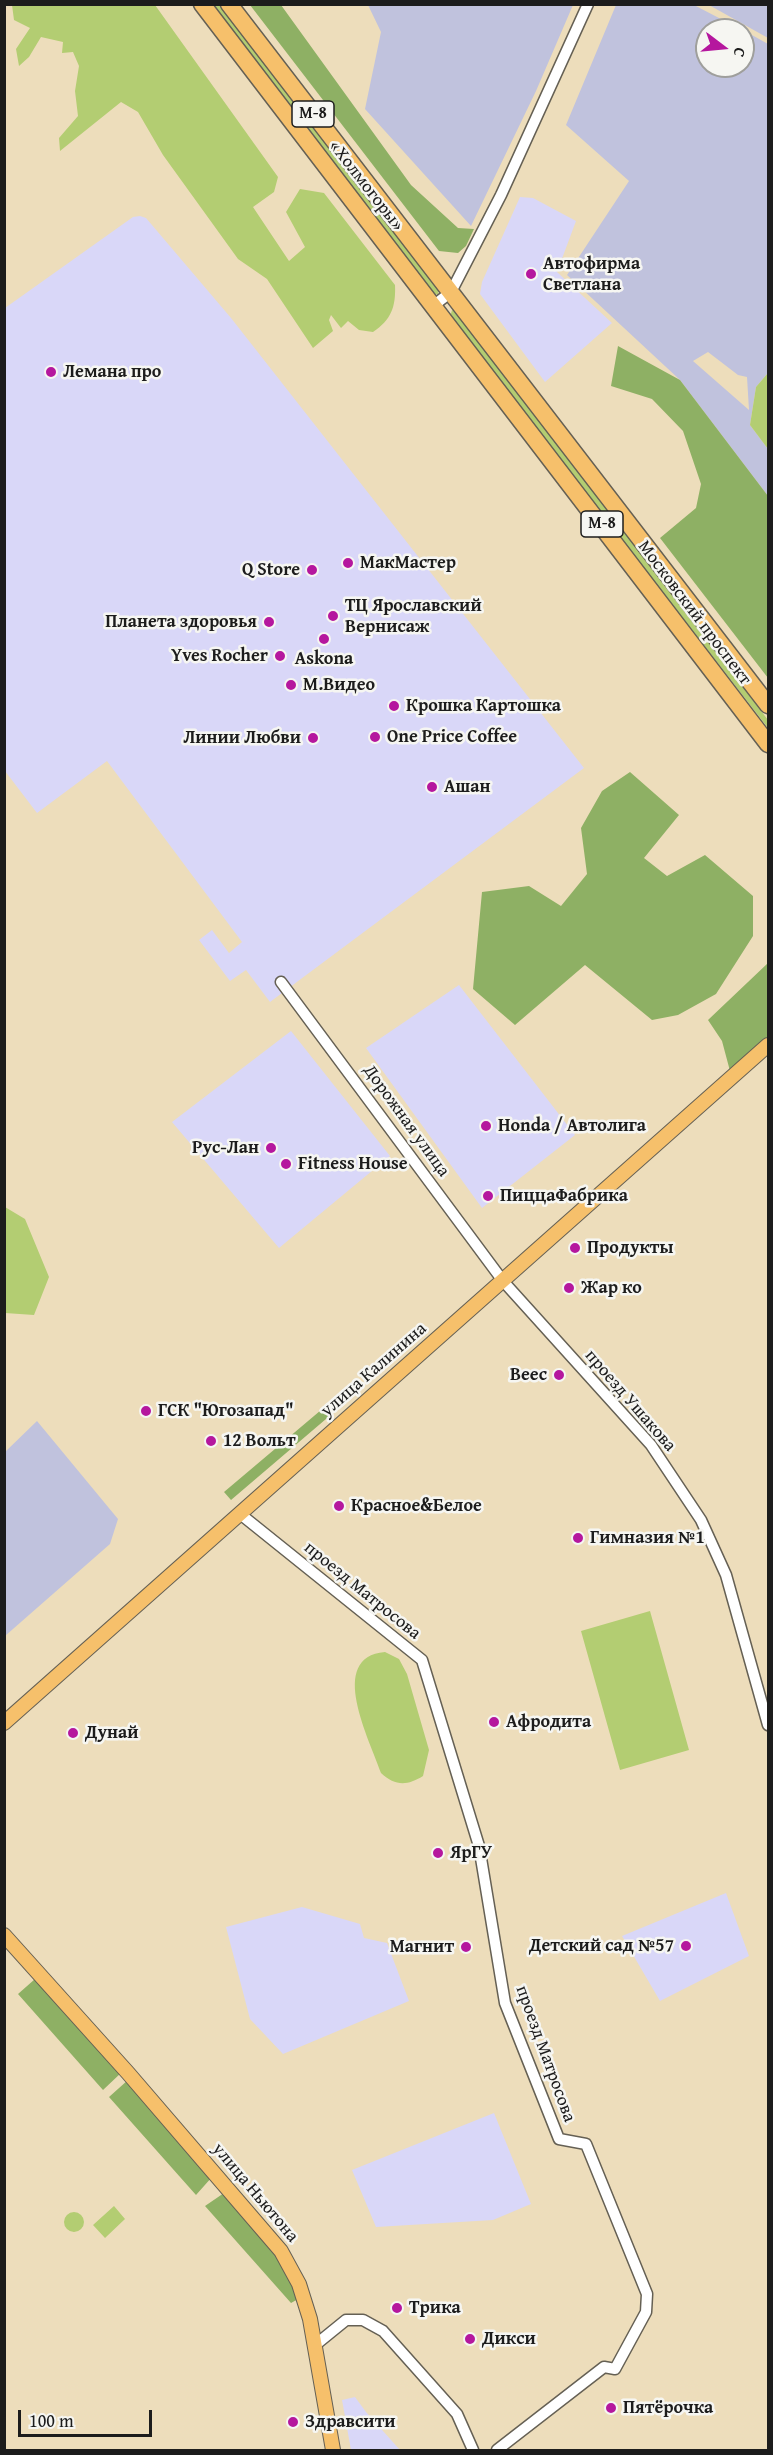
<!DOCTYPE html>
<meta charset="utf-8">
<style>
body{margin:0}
#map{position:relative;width:773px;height:2455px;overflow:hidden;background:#edddbb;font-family:"Gentium Book Plus",serif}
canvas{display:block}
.frame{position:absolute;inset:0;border:6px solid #1c1c1c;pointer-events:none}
.north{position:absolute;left:695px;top:18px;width:60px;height:60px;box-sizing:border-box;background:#f6f6f2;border:2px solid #9f9f9c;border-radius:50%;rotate:106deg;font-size:16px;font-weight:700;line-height:24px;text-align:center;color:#1c1c1c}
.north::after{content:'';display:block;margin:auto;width:21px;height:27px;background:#b5179e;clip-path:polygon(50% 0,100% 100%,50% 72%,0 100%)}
.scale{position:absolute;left:18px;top:2410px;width:134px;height:27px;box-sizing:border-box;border:3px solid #1c1c1c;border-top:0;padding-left:8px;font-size:18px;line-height:21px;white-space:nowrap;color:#1c1c1c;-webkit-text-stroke:4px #f6f6f2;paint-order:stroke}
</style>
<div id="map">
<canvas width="773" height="2455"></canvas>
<div class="frame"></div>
<div class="north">С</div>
<div class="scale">100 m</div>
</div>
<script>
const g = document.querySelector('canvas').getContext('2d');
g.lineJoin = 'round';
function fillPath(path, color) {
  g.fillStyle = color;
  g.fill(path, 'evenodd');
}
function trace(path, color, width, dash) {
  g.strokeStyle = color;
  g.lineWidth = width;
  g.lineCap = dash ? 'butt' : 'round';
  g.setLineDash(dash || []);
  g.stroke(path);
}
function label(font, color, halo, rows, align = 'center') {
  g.font = font + ' "Gentium Book Plus",serif';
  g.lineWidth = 5;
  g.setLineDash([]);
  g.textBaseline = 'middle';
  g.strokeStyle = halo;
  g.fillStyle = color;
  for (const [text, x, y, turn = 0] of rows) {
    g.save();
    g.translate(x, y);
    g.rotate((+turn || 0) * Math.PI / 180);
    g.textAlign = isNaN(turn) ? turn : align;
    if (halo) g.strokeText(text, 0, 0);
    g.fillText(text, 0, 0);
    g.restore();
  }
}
fillPath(new Path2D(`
 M 520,197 L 533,198 L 576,221 L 557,272 L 612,323 L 545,382 L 480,294 L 482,282 Z
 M 140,216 L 146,218 L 231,318 L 584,768 L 270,1002 L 246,970 L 230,981 L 199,940 L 212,930 L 229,953 L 242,942 L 107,761 L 37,813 L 5,771 L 5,308 L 133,217 Z
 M 459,985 L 575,1135 L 482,1208 L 366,1048 Z
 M 291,1031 L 390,1156 L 279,1248 L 172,1122 Z
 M 726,1893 L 749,1956 L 660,2001 L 622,1936 Z
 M 302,1907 L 360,1924 L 364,1938 L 387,1943 L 409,2001 L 283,2054 L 250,2019 L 226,1927 Z
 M 494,2113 L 531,2204 L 493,2220 L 376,2227 L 352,2170 Z
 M 355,2397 L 366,2412 L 400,2450 L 351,2450 L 342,2400 Z`), '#d9d7f8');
fillPath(new Path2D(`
 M 368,5 L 573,5 L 536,91 L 471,226 L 365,109 L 381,32 Z
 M 616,5 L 694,5 L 742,30 L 707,30 L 707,66 L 743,66 L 743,30 L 768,44 L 768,373 L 756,387 L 750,425 L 768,449 L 768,496 L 680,380 L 567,275 L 629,181 L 566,125 ZM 708,352 L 738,375 L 747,377 L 749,410 L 693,361 Z
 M 709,5 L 768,5 L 768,38 Z
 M 37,1421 L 118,1519 L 110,1544 L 5,1636 L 5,1452 Z`), '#c0c2dd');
fillPath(new Path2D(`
 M 12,5 L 155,5 L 278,177 L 274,192 L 253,207 L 289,261 L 305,247 L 286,212 L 300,189 L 324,193 L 395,285 C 396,307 391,320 373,332 L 359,330 L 348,321 L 341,328 L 331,315 L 329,320 L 333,331 L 313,348 L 267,279 L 238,259 L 163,155 L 138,112 L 121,102 L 60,151 L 59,138 L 78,116 L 75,91 L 79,66 L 73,52 L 62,53 L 63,42 L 41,37 L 29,57 L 19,66 L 16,49 L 30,28 L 14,20 Z
 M 209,5 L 220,5 L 439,289 L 438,294 L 434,295 Z
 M 452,310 L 456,311 L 768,720 L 768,728 L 450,317 Z
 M 768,373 L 768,449 L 750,425 L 756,387 Z
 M 5,1207 L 25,1219 L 49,1277 L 34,1315 L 5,1313 Z
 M 650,1611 L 689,1750 L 620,1770 L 581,1631 Z
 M 385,1652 L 399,1659 L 407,1674 L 429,1750 L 423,1776 C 407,1786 395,1786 381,1773 C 370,1740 326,1657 385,1652 Z
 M 114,2206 L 125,2219 L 105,2238 L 93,2225 Z
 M64 2222a10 10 0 1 1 20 0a10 10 0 1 1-20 0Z`), '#b3cd72');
fillPath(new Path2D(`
 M 250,5 L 281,5 L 411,185 L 458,228 L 474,229 L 466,246 L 458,253 L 439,251 Z
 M 618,346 L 680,380 L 768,496 L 768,678 L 660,538 L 696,508 L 701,484 L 683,431 L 652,399 L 611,386 Z
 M 630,772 L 679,815 L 644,858 L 667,876 L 705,855 L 753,896 L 753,936 L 716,994 L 678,1015 L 652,1020 L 585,965 L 515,1025 L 473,989 L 482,892 L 529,886 L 561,906 L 587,874 L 581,828 L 602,791 Z
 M 768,963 L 768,1037 L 730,1071 L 722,1041 L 708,1020 Z
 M 327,1405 L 333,1413 L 231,1500 L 224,1492 Z
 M 35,1979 L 122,2072 L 103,2090 L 18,1994 Z
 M 128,2080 L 212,2177 L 196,2195 L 109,2097 Z
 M 224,2193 L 281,2259 L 300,2298 L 291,2303 L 205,2206 Z`), '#8eb064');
const minor = new Path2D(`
 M 433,306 L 451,292 L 501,195 L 588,4
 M 281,982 L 503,1281 L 651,1445 L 701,1520 L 726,1575 L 768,1725
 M 239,1513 L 422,1660 L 479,1846 L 505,2003 L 559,2139 L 586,2144 L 647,2294 L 646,2312 L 615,2369 L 604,2367 L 497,2450
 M 314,2346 L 346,2320 L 363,2320 L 383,2331 L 457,2414 L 473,2450`);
const major = new Path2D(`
 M 4,1723 L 768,1045
 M 4,1935 L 128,2073 L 281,2251 L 299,2284 L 310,2319 L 333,2450`);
const highway = new Path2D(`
 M 202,4 L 768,744
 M 229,4 L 768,705`);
trace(minor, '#656054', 13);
trace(major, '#656054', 16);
trace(highway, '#656054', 19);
trace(minor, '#fff', 10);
trace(major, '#f6c06b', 14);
trace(highway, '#f6c06b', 16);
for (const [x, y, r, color] of [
 [531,274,6,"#b5179e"],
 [51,372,6,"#b5179e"],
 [348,563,6,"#b5179e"],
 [312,570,6,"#b5179e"],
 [333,616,6,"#b5179e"],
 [269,622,6,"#b5179e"],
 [324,639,6,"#b5179e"],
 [280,656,6,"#b5179e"],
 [291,685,6,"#b5179e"],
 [394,706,6,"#b5179e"],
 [375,737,6,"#b5179e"],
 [313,738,6,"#b5179e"],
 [432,787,6,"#b5179e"],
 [486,1126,6,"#b5179e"],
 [271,1148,6,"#b5179e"],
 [286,1164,6,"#b5179e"],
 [488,1196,6,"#b5179e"],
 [575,1248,6,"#b5179e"],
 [569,1288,6,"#b5179e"],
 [559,1375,6,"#b5179e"],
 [146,1411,6,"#b5179e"],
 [211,1441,6,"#b5179e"],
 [339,1506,6,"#b5179e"],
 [578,1538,6,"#b5179e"],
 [494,1722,6,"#b5179e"],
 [73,1733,6,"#b5179e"],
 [438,1853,6,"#b5179e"],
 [686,1946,6,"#b5179e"],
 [466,1947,6,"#b5179e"],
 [397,2308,6,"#b5179e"],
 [470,2339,6,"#b5179e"],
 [611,2408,6,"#b5179e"],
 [293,2422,6,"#b5179e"]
]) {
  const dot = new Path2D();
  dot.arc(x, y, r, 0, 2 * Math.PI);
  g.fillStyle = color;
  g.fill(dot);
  trace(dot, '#f6f6f2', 2);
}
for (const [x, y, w] of [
 [313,114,42],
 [602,524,42]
]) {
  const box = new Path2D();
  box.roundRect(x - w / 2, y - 13, w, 26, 4.5);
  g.fillStyle = '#f6f6f2';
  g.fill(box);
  trace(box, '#1c1c1c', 1.5);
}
label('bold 16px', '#1c1c1c', null, [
 ["М-8",313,114],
 ["М-8",602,524]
]);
label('18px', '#1c1c1c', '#f6f6f2', [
 ["«Холмогоры»",366,186,52],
 ["Московский проспект",694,613,53],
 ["Дорожная улица",406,1121,54],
 ["улица Калинина",374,1370,-41],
 ["проезд Ушакова",630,1401,49],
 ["проезд Матросова",362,1591,39],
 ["проезд Матросова",545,2054,70],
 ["улица Ньютона",255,2193,50]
]);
label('bold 18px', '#1c1c1c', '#f6f6f2', [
 ["Автофирма",543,264],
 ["Светлана",543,285],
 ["Лемана про",63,372],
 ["МакМастер",360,563],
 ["Q Store",300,570,"right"],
 ["ТЦ Ярославский",345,606],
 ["Вернисаж",345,627],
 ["Планета здоровья",257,622,"right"],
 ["Yves Rocher",268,656,"right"],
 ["Askona",324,659,"center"],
 ["М.Видео",303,685],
 ["Крошка Картошка",406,706],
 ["One Price Coffee",387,737],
 ["Линии Любви",301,738,"right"],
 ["Ашан",444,787],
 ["Honda / Автолига",498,1126],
 ["Рус-Лан",259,1148,"right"],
 ["Fitness House",298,1164],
 ["ПиццаФабрика",500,1196],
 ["Продукты",587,1248],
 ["Жар ко",581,1288],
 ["Веес",547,1375,"right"],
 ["ГСК \"Югозапад\"",158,1411],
 ["12 Вольт",223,1441],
 ["Красное&Белое",351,1506],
 ["Гимназия №1",590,1538],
 ["Афродита",506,1722],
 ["Дунай",85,1733],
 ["ЯрГУ",450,1853],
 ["Детский сад №57",674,1946,"right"],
 ["Магнит",454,1947,"right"],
 ["Трика",409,2308],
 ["Дикси",482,2339],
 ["Пятёрочка",623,2408],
 ["Здравсити",305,2422]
], 'left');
</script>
